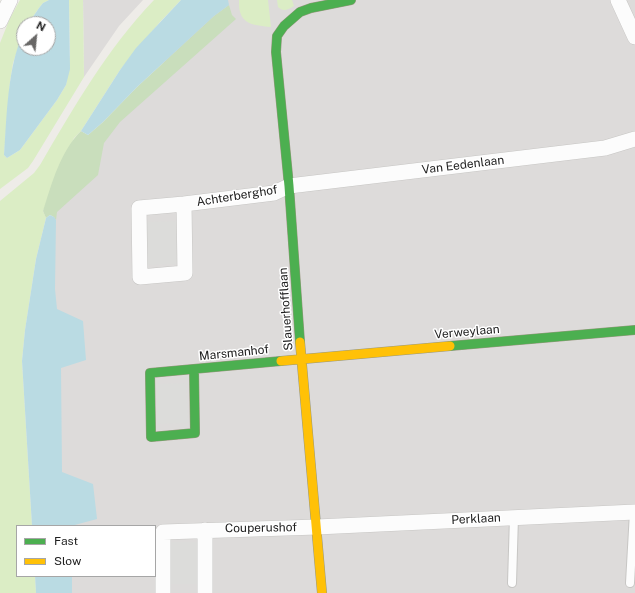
<!DOCTYPE html>
<style>
body{margin:0}
#map{position:relative;width:635px;height:593px;overflow:hidden;background:#eeece8;font-family:"Public Sans",sans-serif}
canvas{display:block}
.legend{position:absolute;left:16px;top:525px;width:140px;height:52px;box-sizing:border-box;background:#fff;border:1px solid #a6a6a6;margin:0;padding:5px 7px;list-style:none;font-size:12px;color:#202020}
.legend li{display:flex;align-items:center;gap:8px;height:20px}
.legend b{width:20px;border:1px solid #a6a6a6}
.north{position:absolute;left:16px;top:16px;width:40px;height:40px;box-sizing:border-box;background:#fff;border:1px solid #a6a6a6;border-radius:50%;rotate:27deg;font-size:11px;font-weight:700;line-height:16px;text-align:center;color:#202020}
.north::after{content:'';display:block;margin:auto;width:14px;height:18px;background:#686766;clip-path:polygon(50% 0,100% 100%,50% 72%,0 100%)}
</style>
<div id="map">
<canvas width="635" height="593"></canvas>
<ul class="legend">
<li><b style="height:5px;background:#4caf50"></b>Fast</li>
<li><b style="height:5px;background:#ffc107"></b>Slow</li>
</ul>
<div class="north">N</div>
</div>
<script>
const g = document.querySelector('canvas').getContext('2d');
g.lineJoin = 'round';
function fillPath(path, color) {
  g.fillStyle = color;
  g.fill(path, 'evenodd');
}
function trace(path, color, width, dash) {
  g.strokeStyle = color;
  g.lineWidth = width;
  g.lineCap = dash ? 'butt' : 'round';
  g.setLineDash(dash || []);
  g.stroke(path);
}
function label(font, color, halo, rows, align = 'center') {
  g.font = font + ' "Public Sans",sans-serif';
  g.lineWidth = 3;
  g.setLineDash([]);
  g.textBaseline = 'middle';
  g.strokeStyle = halo;
  g.fillStyle = color;
  for (const [text, x, y, turn = 0] of rows) {
    g.save();
    g.translate(x, y);
    g.rotate((+turn || 0) * Math.PI / 180);
    g.textAlign = isNaN(turn) ? turn : align;
    if (halo) g.strokeText(text, 0, 0);
    g.fillText(text, 0, 0);
    g.restore();
  }
}
fillPath(new Path2D(`
 M 83,0 L 143,0 L 119,26 L 84,77 Z
 M 214,0 L 635,0 L 635,593 L 55,593 L 54,576 L 155,576 L 155,526 L 50,526 L 35,338 L 56,195 Z`), '#dddbda');
fillPath(new Path2D(`
 M 177,221 L 179,264 L 147,265 L 146,222 Z
 M 186,383 L 188,423 L 157,424 L 156,384 Z
 M 168,542 L 199,542 L 200,584 L 169,584 Z`), '#dcdcda');
fillPath(new Path2D(`
 M 20,0 L 49,0 L 43,3 L 39,8 L 28,24 L 24,24 L 24,31 L 13,63 L 10,82 L 4,155 L 7,158 L 20,150 L 57,100 L 66,85 L 70,54 L 69,0 L 83,0 L 84,77 L 33,161 L 28,168 L 0,189 L 0,43 L 10,18 Z
 M 154,0 L 181,0 L 160,22 L 120,70 L 81,131 L 74,138 L 43,211 L 46,218 L 36,259 L 25,330 L 22,361 L 32,526 L 17,526 L 17,576 L 35,576 L 36,593 L 0,593 L 0,201 L 34,173 L 40,165 C 74,107 107,49 154,0 Z
 M 239,0 L 268,0 L 271,27 C 251,25 238,24 239,0 Z
 M 277,0 L 292,0 L 294,6 C 288,10 283,12 278,7 Z`), '#dbedc5');
fillPath(new Path2D(`
 M 229,5 L 232,15 L 236,19 L 120,122 L 104,143 L 98,175 L 57,212 L 56,220 L 54,217 L 50,215 L 46,218 L 43,211 C 52,183 60,152 81,131 L 88,135 L 103,122 L 137,87 L 214,16 Z`), '#c9debc');
fillPath(new Path2D(`
 M 49,0 L 69,0 L 70,69 L 66,85 L 57,100 L 20,150 L 7,158 L 4,155 C 7,115 7,68 24,31 L 24,48 L 48,48 L 48,24 L 28,24 L 39,8 L 43,3 Z
 M 181,0 L 228,0 L 229,5 L 214,16 L 137,87 L 103,122 L 88,135 L 81,131 L 120,70 L 136,48 Z
 M 50,215 L 54,217 L 56,220 L 55,289 L 57,309 L 83,321 L 86,360 L 61,368 L 62,472 L 93,484 L 97,519 L 71,526 L 32,526 L 22,361 L 25,330 L 36,259 L 46,218 Z
 M 35,576 L 72,576 L 72,593 L 36,593 Z`), '#badbe3');
const lane = new Path2D(`
 M 512,583 L 514,517
 M 630,583 L 634,512`);
const street = new Path2D(`
 M 618,0 L 635,37
 M 0,21 L 10,0
 M 184,204 L 274,193 L 289,186 L 605,148 L 635,139
 M 184,204 L 185,273 L 140,277 L 139,208 Z
 M 205,530 L 205,593
 M 163,593 L 163,532 L 317,527 L 635,512`);
const fast = new Path2D(`
 M 300,342 L 289,186 L 276,52 L 277,36 L 284,26 L 300,12 L 311,8 L 351,0
 M 450,346 L 635,330
 M 194,369 L 195,433 L 151,437 L 150,373 L 281,361`);
const slow = new Path2D(`
 M 300,342 L 322,593
 M 281,361 L 450,346`);
trace(lane, '#c7c6c4', 10);
trace(street, '#c7c6c4', 16);
trace(fast, '#98987f', 10);
trace(slow, '#98987f', 10);
trace(lane, '#fcfcfc', 8);
trace(street, '#fcfcfc', 15);
trace(fast, '#4caf50', 9);
trace(slow, '#ffc107', 9);
label('12px', '#202020', '#fff', [
 ["Van Eedenlaan",463,165,-7],
 ["Achterberghof",237,196,-9],
 ["Slauerhofflaan",286,309,-94],
 ["Verweylaan",467,332,-5],
 ["Marsmanhof",234,353,-6],
 ["Perklaan",476,519,-3],
 ["Couperushof",261,528,-1]
]);
</script>
